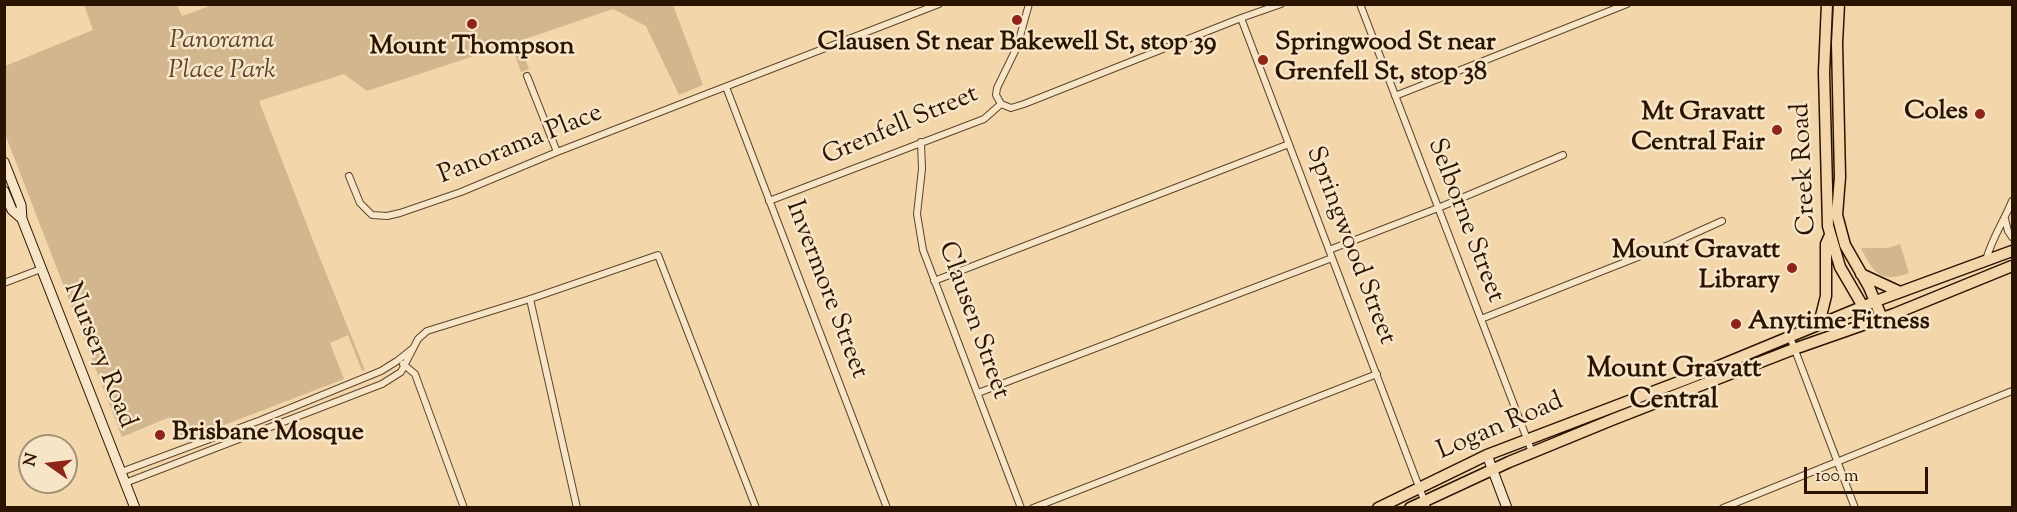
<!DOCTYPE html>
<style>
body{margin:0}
#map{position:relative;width:2017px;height:512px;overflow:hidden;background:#f3d7ab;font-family:"Sorts Mill Goudy",serif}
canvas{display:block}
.frame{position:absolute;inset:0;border:6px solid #2a1400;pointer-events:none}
.north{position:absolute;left:18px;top:434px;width:60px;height:60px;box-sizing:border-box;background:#f7e5c8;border:2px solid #a59178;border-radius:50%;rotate:284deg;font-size:16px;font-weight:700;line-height:24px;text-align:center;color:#2a1400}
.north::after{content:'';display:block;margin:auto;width:21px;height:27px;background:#8f2418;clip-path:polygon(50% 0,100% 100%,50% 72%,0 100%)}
.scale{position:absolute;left:1804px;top:467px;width:124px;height:27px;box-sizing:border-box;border:3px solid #2a1400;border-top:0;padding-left:8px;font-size:18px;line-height:21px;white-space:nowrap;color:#2a1400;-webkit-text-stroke:4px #f7e5c8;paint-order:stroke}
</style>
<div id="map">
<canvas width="2017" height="512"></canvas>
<div class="frame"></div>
<div class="north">N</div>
<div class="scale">100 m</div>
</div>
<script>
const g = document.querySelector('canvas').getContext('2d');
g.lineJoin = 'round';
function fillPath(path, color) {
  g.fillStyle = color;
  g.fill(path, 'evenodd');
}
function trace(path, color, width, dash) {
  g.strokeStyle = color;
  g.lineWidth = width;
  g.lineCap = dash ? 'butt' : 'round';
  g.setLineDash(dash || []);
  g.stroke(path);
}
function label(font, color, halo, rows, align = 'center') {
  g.font = font + ' "Sorts Mill Goudy",serif';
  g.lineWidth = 5;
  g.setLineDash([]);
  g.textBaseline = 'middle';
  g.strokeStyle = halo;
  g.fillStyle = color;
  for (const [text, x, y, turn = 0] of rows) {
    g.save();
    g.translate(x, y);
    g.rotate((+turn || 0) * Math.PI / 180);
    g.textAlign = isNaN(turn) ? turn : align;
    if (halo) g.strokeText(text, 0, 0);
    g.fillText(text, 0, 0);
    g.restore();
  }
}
fillPath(new Path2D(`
 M 215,4 L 673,5 L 703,85 L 679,95 L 646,26 L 613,9 L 519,41 L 529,69 L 521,72 L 511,44 L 367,91 L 344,74 L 259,101 L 319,256 L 365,370 L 362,371 L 348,335 L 330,343 L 344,379 L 180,442 L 170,417 L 122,437 L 5,134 L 5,66 L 93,30 L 84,5 L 177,5 L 182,16 Z
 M 1900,244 L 1909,273 C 1880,284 1873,272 1861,248 L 1888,248 Z`), '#d1b68e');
const street = new Path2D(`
 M 1360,4 L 1532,452
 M 1241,18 L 1427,508
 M 527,76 L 557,152
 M 726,87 L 887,508
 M 1395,96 L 1627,4
 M 1001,104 L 1011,108 L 1024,104 L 1241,18 L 1281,4
 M 1001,104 L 996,95 L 997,88 L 1017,47 L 1029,4
 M 921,142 L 922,169 L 917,214 L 923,250 L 1021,508
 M 349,176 L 360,203 L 372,215 L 387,216 L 400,213 L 461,192 L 557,152 L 939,4
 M 769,201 L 984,119 L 1001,104
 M 2005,219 L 2008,231 L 2012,237
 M 1329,250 L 1438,208 L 1563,155
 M 1986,260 C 1992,238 2004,221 2012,201
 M 934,281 L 1289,144
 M 4,283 L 41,269
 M 530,299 L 577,508
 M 1481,319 L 1671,244 L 1722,221
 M 1790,337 L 1855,508
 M 403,364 L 415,374 L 464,508
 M 978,393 L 1332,258
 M 121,472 L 261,420 L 381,371 L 397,361 L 412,349
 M 125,483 L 382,384 L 401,372 L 418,339 L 427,331 L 530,299 L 658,255 L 756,508
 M 1033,508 L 1377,374
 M 1723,508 L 2012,391`);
const secondary = new Path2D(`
 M 4,162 L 21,205 L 22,219 L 135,508
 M 4,191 L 12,210 L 22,219
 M 1487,455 L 1507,508`);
const primary = new Path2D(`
 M 1827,4 L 1824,72 L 1828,226 L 1840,267 L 1872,322
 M 1839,4 L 1837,43 L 1840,177 L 1837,215 L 1845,245 L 1869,287 L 1882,318
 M 1861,274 L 1900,292
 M 1819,324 L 1826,296 L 1826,244 L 1830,235
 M 1378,508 L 1487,455 L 1697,375 L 1876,301 L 2012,251
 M 1410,508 L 1509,462 L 1614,419 L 1794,349 L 1894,314 L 2012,266`);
trace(street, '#5c452b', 8);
trace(secondary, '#2a1400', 11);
trace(primary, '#2a1400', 13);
trace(street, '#f7e5c8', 6);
trace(secondary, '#f7e5c8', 9);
trace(primary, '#f3d7ab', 10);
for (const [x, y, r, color] of [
 [1017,20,6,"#8f2418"],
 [472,24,6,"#8f2418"],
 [1263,60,6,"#8f2418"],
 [1980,114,6,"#8f2418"],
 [1777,130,6,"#8f2418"],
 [1792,268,6,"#8f2418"],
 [1736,324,6,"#8f2418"],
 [160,435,6,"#8f2418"]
]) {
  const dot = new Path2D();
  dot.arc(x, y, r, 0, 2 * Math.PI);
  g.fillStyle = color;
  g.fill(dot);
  trace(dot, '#f7e5c8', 2);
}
label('italic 26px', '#5c452b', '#f7e5c8', [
 ["Panorama",222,43],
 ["Place Park",222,73]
]);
label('bold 26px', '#2a1400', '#f7e5c8', [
 ["Clausen St near Bakewell St, stop 39",1017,45,"center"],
 ["Springwood St near",1275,45],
 ["Grenfell St, stop 38",1275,75],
 ["Mount Thompson",472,49,"center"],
 ["Coles",1968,114,"right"],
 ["Mt Gravatt",1765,115,"right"],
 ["Central Fair",1765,145,"right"],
 ["Mount Gravatt",1780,253,"right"],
 ["Library",1780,283,"right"],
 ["Anytime Fitness",1748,324],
 ["Brisbane Mosque",172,435]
], 'left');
label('26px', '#2a1400', '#f7e5c8', [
 ["Grenfell Street",901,127,-23],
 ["Panorama Place",521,146,-22],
 ["Creek Road",1806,169,-93],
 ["Selborne Street",1464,221,69],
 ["Springwood Street",1349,246,69],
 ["Invermore Street",825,290,69],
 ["Clausen Street",972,321,70],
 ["Nursery Road",98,356,68],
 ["Logan Road",1501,428,-23]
]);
label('bold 27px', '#2a1400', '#f7e5c8', [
 ["Mount Gravatt",1674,371],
 ["Central",1674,402]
]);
</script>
